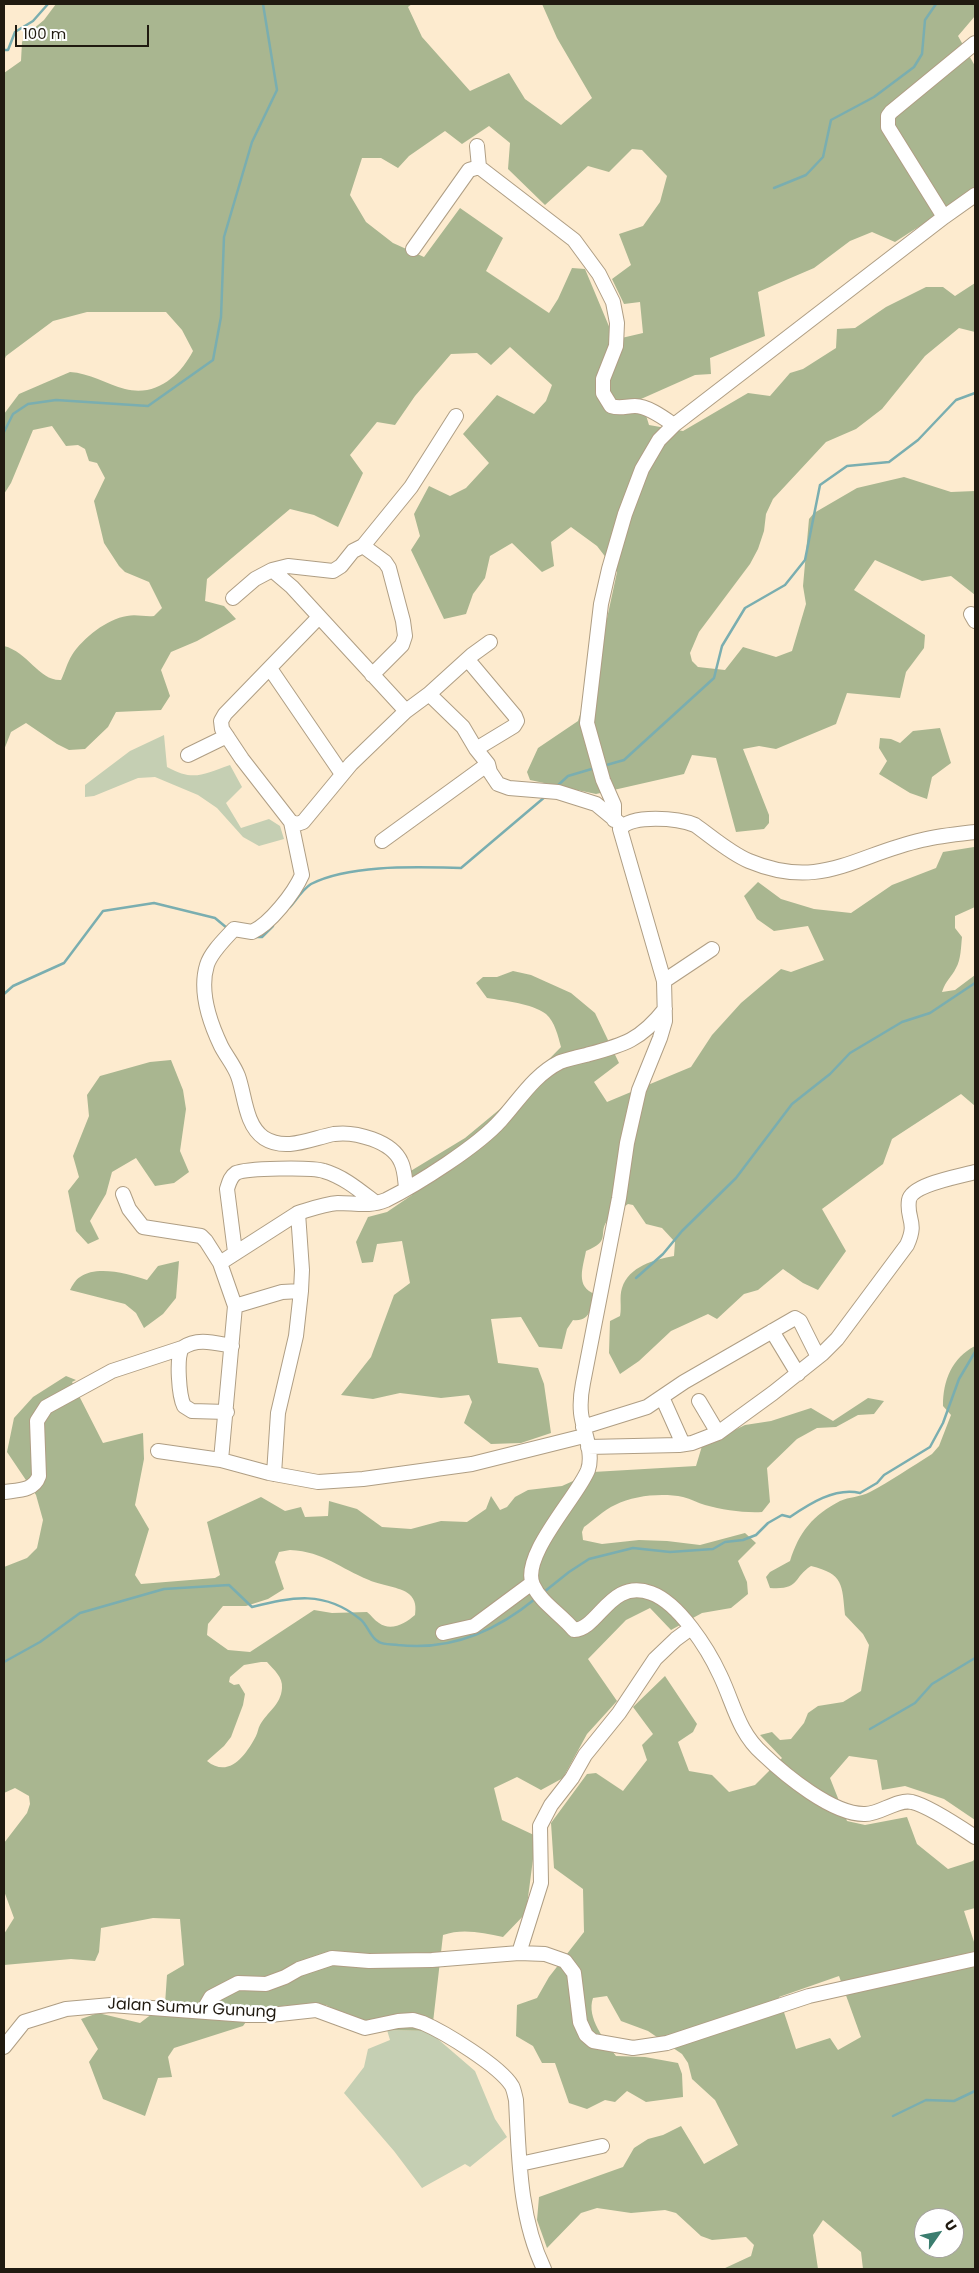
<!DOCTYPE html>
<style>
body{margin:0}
#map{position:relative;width:979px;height:2273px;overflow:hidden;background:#fdebcf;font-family:Poppins,sans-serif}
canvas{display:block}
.frame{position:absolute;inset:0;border:5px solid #201a10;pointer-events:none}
.north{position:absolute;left:914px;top:2208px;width:50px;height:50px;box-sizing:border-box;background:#fff;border:1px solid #a6a39f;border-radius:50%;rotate:57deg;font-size:14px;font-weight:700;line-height:20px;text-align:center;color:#201a10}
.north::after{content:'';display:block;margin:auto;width:18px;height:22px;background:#3b7d6f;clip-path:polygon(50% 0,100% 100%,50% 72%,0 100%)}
.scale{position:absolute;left:15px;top:25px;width:134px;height:22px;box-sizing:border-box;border:2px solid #201a10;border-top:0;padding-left:6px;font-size:15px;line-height:18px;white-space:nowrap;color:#201a10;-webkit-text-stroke:4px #fff;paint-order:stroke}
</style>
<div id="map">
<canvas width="979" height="2273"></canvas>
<div class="frame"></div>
<div class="north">U</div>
<div class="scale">100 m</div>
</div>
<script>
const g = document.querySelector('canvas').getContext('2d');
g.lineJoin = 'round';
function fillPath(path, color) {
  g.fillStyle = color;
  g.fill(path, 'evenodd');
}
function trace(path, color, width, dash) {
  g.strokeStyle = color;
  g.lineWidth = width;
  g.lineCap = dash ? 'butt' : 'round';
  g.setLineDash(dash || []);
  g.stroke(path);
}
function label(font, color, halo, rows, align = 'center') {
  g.font = font + ' Poppins,sans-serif';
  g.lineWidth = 5;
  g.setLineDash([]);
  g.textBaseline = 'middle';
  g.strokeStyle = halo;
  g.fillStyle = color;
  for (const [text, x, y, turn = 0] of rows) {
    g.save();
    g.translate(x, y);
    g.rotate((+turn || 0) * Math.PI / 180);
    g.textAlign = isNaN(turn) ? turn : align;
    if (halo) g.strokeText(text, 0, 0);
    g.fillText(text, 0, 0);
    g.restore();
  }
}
fillPath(new Path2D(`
 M 164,735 L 167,767 C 194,782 203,774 230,765 L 242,787 L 226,803 L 241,828 L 269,819 L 280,826 L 284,839 L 259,846 L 243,837 L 217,808 L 198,795 L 155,777 L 138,778 L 94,796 L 85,797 L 85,785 L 130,751 Z
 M 387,2030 L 432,2031 L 432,2034 L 475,2071 L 495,2119 L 507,2137 L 470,2167 L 465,2164 L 422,2188 L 394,2151 L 344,2093 L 364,2067 L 368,2049 L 390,2040 Z`), '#c5cfb3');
fillPath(new Path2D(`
 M 56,4 L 412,4 L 408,7 L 422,37 L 470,91 L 509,73 L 525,99 L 561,125 L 592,98 L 557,38 L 542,4 L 975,4 L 975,16 L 958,36 L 975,66 L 975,201 C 946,209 921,225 895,242 L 872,232 L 850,241 L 814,268 L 758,292 L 765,336 L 710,358 L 711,374 L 695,375 L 641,399 L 649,425 L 683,431 L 748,393 L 770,396 L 790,373 L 803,369 L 836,348 L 837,329 L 855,328 L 886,307 L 926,287 L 943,287 L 955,296 L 975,283 L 975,332 L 959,328 L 925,356 L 882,409 L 856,429 L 826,442 L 773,499 L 766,514 L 764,531 L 758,549 L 750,564 L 699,632 L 690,653 L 692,661 L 698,667 L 725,670 L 743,647 L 776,657 L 792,651 L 806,604 L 803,586 L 809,519 L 814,513 L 857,488 L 904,477 L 951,492 L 975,491 L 975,595 L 951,576 L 922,581 L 875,560 L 854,590 L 925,635 L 924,648 L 906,672 L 900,698 L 847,693 L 836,724 L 776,749 L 759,746 L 743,749 L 769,815 L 769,823 L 764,829 L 736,832 L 716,758 L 692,755 L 684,774 L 596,794 L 530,780 L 527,772 L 538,748 L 578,721 L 600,651 L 617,572 L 597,546 L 571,527 L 551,542 L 554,566 L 542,572 L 512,543 L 490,556 L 485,578 L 473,594 L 466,614 L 444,619 L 411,550 L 420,536 L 414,514 L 429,486 L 450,496 L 466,488 L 489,463 L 463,434 L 497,395 L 534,414 L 546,401 L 552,385 L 510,347 L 491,365 L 477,353 L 451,354 L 415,396 L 395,425 L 377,422 L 350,455 L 363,473 L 338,527 L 314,515 L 290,509 L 207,579 L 205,601 L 224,606 L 236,619 L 197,641 L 171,652 L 161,670 L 170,696 L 161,710 L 116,712 L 108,727 L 85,749 L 69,750 L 57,744 L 26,723 L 11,732 L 4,750 L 4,646 C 28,652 39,681 61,680 C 65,672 67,663 72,655 C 83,638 107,619 127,616 C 136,614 145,617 154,616 L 162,608 L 149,582 L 125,572 L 119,566 L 104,543 L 94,501 L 105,478 L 97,463 L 89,461 L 85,449 L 78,445 L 66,446 L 52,426 L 33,430 L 11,483 L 4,494 L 4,414 L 19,394 L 70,372 C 89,373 107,384 125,389 C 156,397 180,376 193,351 L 182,330 L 166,312 L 87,312 L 53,321 L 6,356 L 4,361 L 4,73 L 21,61 L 22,42 L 26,35 L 44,20 ZM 489,126 L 510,143 L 508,169 L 545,205 L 588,166 L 609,172 L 632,149 L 642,150 L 667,176 L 660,202 L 643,226 L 619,234 L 631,265 L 612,279 L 624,304 L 640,302 L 643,333 L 613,340 L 613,336 L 585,269 L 572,268 L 558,299 L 549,313 L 486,271 L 503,238 L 460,208 L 424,257 L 393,243 L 366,222 L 350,195 L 362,158 L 381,158 L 398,168 L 409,156 L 445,131 L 462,144 Z
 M 940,728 L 951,763 L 932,777 L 927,799 L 910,793 L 879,774 L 887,761 L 879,748 L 880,738 L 891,739 L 900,743 L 913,731 Z
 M 974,847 L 975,907 L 955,916 L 955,928 L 962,937 C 961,946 961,960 956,968 C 951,978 946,980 942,992 L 955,990 L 975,975 L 975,1106 L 961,1094 L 892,1139 L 883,1164 L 822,1209 L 846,1251 L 818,1290 L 803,1283 L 783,1269 L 758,1290 L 744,1294 L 717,1319 L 708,1314 L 671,1331 L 639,1361 L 620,1374 L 609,1353 L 610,1321 L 620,1316 C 622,1307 619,1297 622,1288 C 629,1266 654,1260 674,1256 L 675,1242 L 662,1228 L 646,1224 L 633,1205 L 628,1204 C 623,1208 613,1212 609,1218 C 596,1234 613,1240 586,1251 C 583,1267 575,1287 595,1294 C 591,1307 591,1322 573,1320 L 567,1329 L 562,1349 L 539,1347 L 521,1317 L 491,1319 L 498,1363 L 538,1368 L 544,1384 L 551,1433 L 521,1443 L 491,1444 L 464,1423 L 472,1402 L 469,1395 L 441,1398 L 400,1393 L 373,1399 L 341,1395 L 371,1357 L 394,1295 L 410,1283 L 402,1241 L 377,1244 L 373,1262 L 362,1263 L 356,1242 L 368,1217 L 387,1212 L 412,1195 L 409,1172 L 465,1138 L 500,1109 L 561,1047 C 558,1036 555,1022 546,1014 C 531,1003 505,1001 487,998 L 476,983 L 483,977 L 497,977 L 513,971 L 531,975 L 571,993 L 595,1013 L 619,1063 L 594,1082 L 607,1102 L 691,1067 L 712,1035 L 741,1003 L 781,969 L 791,972 L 824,960 L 808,926 L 774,931 L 757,919 L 744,896 L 758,882 L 781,899 L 814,909 L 851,913 L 892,885 L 936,868 L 943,852 Z
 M 171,1060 L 183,1090 L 186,1109 L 180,1151 L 189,1172 L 174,1183 L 155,1186 L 136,1158 L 112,1172 L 106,1194 L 90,1221 L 99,1239 L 88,1244 L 76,1231 L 68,1191 L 79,1177 L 73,1156 L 89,1116 L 87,1095 L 100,1076 L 150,1062 Z
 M 179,1261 L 176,1298 L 163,1314 L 144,1328 L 136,1313 L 125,1304 L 70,1290 C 72,1286 76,1279 80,1277 C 97,1265 129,1274 147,1280 L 158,1266 Z
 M 975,1346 L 975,1820 L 944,1799 L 905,1786 L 882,1790 L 877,1760 L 849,1756 L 830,1778 L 847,1821 L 865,1825 L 907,1817 L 917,1844 L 948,1869 L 973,1861 L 975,1858 L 975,1908 L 964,1911 L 975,1945 L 975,2269 L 863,2269 L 861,2252 L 823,2220 L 813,2235 L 818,2269 L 723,2269 L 751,2256 L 754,2245 L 746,2237 L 712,2240 L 701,2236 L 676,2213 L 665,2210 L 631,2213 L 597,2208 L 581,2213 L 547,2248 L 537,2220 L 539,2197 L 623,2167 L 634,2148 L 648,2139 L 663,2135 L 681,2126 L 704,2164 L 738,2145 L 715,2100 L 692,2079 L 688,2063 L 682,2054 L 648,2031 L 621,2021 L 607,1996 L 593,1998 C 586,2018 605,2040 616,2056 L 645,2057 L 678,2063 L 682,2074 L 683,2097 L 646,2102 L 627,2091 L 615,2102 L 605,2100 L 587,2109 L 569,2103 L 555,2063 L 542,2063 L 533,2046 L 516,2036 L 517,2005 L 537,1998 L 549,1977 L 584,1932 L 583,1889 L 554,1868 L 551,1823 L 587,1774 L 596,1773 L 623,1791 L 647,1760 L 642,1745 L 653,1734 L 633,1707 L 665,1676 L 697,1724 L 693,1732 L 678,1742 L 689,1771 L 712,1775 L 729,1792 L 755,1785 L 782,1758 L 760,1735 L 772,1732 L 780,1740 L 791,1739 L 804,1723 L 808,1713 L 818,1706 L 843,1702 L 861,1691 L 869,1645 L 863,1634 L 845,1615 C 842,1585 844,1574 811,1566 C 792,1578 801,1590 770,1588 L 766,1577 L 770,1572 L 790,1561 C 799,1532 813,1515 840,1501 C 849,1497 860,1497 870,1492 C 891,1481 911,1467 932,1454 L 939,1446 L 951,1415 L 943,1406 C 943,1380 952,1358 975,1346 ZM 839,1976 L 861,2037 L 838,2050 L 830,2038 L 796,2049 L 779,1997 ZM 924,2218 L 954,2218 L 954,2248 L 924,2248 Z
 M 66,1376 L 76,1380 L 72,1382 L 103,1443 L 143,1433 L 144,1459 L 135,1505 L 149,1529 L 135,1575 L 141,1584 L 215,1578 L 220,1575 L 207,1522 L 261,1497 L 285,1511 L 301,1507 L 305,1517 L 328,1516 L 329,1501 L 357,1509 L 382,1527 L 411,1529 L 441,1521 L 467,1522 L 486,1509 L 491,1496 L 500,1510 L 507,1507 L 515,1497 L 528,1490 L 562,1486 L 593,1472 L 696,1466 L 702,1446 L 745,1425 L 771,1421 L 811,1408 L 833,1421 L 868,1398 L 884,1401 L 874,1414 L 858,1415 L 836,1427 L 817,1428 L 797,1439 L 767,1468 L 770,1502 L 762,1512 C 744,1513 723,1510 705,1505 C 698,1503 691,1499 683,1497 C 663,1493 635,1495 615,1505 C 604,1510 594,1520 584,1527 L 582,1532 L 583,1540 L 602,1544 L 639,1540 L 667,1541 L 700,1545 L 745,1533 L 756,1543 L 738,1561 L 747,1582 L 748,1594 L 731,1608 L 702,1613 L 671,1630 L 650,1608 L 626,1620 L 588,1659 L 617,1701 L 587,1734 L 563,1778 L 541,1790 L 517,1777 L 494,1788 L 502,1820 L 536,1836 L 526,1913 L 503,1937 C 483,1933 463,1928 443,1935 L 432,2031 L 387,2030 L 383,2020 L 355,2020 L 326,2005 L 295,2005 L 256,2008 L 243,2026 L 174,2048 L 168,2057 L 172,2077 L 158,2078 L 145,2116 L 103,2099 L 89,2062 L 98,2049 L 81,2019 L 98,2013 L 140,2023 L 165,2004 L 167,1975 L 184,1965 L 180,1919 L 153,1918 L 101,1928 L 99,1952 L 95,1961 L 71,1959 L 4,1965 L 4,1934 L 14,1918 L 4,1891 L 4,1843 L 27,1813 L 30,1804 L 29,1796 L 15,1788 L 4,1793 L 4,1567 L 27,1558 L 37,1548 L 43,1520 L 36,1495 L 7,1452 L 14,1418 L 33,1397 ZM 290,1550 C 325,1552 339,1568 369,1580 C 379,1585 401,1587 409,1594 C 416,1600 416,1607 415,1615 C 406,1623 391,1632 379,1623 C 374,1620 371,1615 367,1612 L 332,1613 L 314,1610 L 250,1652 L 228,1650 L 207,1635 L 208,1624 L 223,1606 L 246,1606 L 268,1599 L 284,1589 L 275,1562 L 279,1552 ZM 261,1662 L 267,1662 C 274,1670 283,1677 282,1688 C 281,1705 267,1712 260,1725 C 258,1728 258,1732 256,1736 C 246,1755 229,1779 207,1761 L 224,1746 L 231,1737 L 243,1705 L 245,1694 L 239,1684 L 234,1685 L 229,1682 L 230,1677 L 244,1665 Z`), '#a9b690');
trace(new Path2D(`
 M 4,50 L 8,50 L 15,32 L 33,21 L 48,4
 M 774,188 L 806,175 L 823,157 L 831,120 L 874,97 L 914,67 L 922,54 L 925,20 L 936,4
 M 4,432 L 13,414 L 28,404 L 56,400 L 148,406 L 213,360 L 221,317 L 224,237 L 252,142 L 277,90 L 263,4
 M 603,766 L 624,760 L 714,678 L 722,646 L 745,608 L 785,585 L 805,560 L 820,485 L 847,466 L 889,462 L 918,440 L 956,400 L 975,393
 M 556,787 L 568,776 L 595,768
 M 290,907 C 296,900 303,889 311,884 C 350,864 417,867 461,868 L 546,796
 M 256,937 L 262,937 L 273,926
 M 4,994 L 13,986 L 64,963 L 103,911 L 154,903 L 215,918 L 227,928
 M 636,1278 L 663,1254 L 682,1231 L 736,1178 L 792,1104 L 830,1074 L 850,1053 L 902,1022 L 930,1013 L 975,983
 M 544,1592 L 569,1572 L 589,1559 L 633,1548 L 670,1552 L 713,1549 L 725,1542 L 743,1540 L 756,1535 L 768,1523 L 782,1515 L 790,1517 C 809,1504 835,1487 860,1493 L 877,1483 L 884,1475 L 930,1447 L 943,1423 L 959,1379 L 975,1352
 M 4,1662 L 40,1642 L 80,1613 L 164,1589 L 229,1585 L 252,1607 C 293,1597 324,1590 360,1619 C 368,1625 370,1638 379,1642 C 384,1645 393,1644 398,1645 C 450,1651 496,1631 535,1599
 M 870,1729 L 915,1703 L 932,1684 L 975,1658
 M 893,2116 L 926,2100 L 954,2101 L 975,2091`), '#7aaeb0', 2.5);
const minor = new Path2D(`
 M 477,146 L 479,167 L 574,240 L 599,274 L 613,302 L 617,323 L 616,346 L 603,379 L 603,393 L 611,406 C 620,409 626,406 635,406 C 648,406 664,418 674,425
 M 944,217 L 975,195
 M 413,249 L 469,170 L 479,167
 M 363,546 L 385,562 L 389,568 L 403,621 L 405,636 L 402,645 L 372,675
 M 233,598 L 255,579 L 272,570
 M 971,614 L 975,621
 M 319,617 L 225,714 L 221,721 L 222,729 L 242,759 L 291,822 L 297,824 L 303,822 L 351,764 L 406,711 L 429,694 L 463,727 L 476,749 L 488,764 L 490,772 L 498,784 L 509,788 L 558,792 L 596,804 L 619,823
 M 468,660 L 515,716 L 517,721 L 514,726 L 476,749
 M 271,670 L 342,774
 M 429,694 L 472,655 L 490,642
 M 406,711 L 292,587 L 272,570 L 288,566 L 333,571 L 341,566 L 353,551 L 363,546 L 411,487 L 456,416
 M 188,755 L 227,736
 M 614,820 L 614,805 L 603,780 L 587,723 L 601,604 L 609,569 L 625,514 L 642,469 L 659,440 L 674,425 L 944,217 L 888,127 L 888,116 L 891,112 L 975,43
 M 291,822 L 302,875 C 294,893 270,924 252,932 L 234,929 C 225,939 211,952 207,965 C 199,991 210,1023 221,1046 C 226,1056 234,1065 238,1076 C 245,1095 245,1125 264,1138 C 286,1152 312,1138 334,1134 C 355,1131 392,1141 401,1162 C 405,1170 405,1180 406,1188
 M 975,832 C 958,834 939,836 922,840 C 855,855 821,891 749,861 C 730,853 712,837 695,825 C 678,818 632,814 620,829 L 664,981 L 665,1021 L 660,1038 L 639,1090 L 627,1143 L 619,1198 L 583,1383 C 581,1393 580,1403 581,1413 C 583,1431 594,1453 588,1470 C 578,1496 520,1556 533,1585 C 541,1603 561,1614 574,1630 C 599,1629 610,1578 651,1593 C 679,1603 708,1649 720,1675 C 734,1704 738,1732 763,1754 C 785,1775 833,1815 865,1814 C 881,1814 896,1799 912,1802 C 929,1806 960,1827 975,1837
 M 382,841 L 488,764
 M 664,981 L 712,949
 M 123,1194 L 129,1209 L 143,1227 L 201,1236 L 206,1241 L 220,1263
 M 298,1213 L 220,1263 L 235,1306 L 221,1460 L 269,1473 L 318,1482 L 363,1479 L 472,1464 L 584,1436
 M 235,1252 L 227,1189 C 229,1183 230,1177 236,1173 C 246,1168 312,1167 324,1171 C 344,1177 359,1190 376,1203
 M 235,1306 L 282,1292 L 301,1291 L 302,1270 L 298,1213 C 311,1209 324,1204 338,1203 C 355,1203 370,1207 386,1200 C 418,1184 478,1146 501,1120 C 520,1099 534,1075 560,1062 C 568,1059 577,1057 586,1055 C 623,1045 640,1041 665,1009
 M 772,1331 L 798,1374
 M 182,1348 C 176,1358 179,1396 184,1406 L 192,1411 L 227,1412
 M 662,1397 L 683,1444
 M 699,1401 L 718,1433
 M 583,1427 L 647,1407 L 684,1382 L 795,1318 L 800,1321 L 818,1357
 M 588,1447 L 679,1445 L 692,1443 L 718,1433 L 773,1393 L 822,1354 L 837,1339 L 907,1245 C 918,1221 906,1220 909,1200 C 912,1184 962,1176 975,1172
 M 158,1451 L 221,1460
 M 274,1474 L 278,1413 L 296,1336 L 301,1291
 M 4,1492 C 18,1490 34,1491 39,1476 L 37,1421 L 46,1407 L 112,1371 L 182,1348 C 198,1337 215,1343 232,1346
 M 443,1633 L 474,1626 L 532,1583
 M 519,1953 L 541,1883 L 540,1826 L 551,1805 L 572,1778 L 585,1755 L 619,1713 L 655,1659 L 676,1639 L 691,1628
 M 203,2011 L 211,1997 L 238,1983 L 266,1984 L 285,1977 L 299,1969 L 332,1958 L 369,1961 L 432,1960 L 519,1953 L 545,1954 L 565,1961 L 574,1973 L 580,2022 L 586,2035 L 593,2041 L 633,2048 L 667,2043 L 809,1996 L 975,1959
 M 4,2047 L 24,2022 L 66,2009 L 111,2005 L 247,2015 L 270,2015 L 316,2010 L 365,2028 L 398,2021 L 413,2020 L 423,2023 C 444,2032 500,2066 512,2086 C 514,2090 515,2096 516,2100 C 519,2157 519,2217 544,2269
 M 520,2164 L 602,2146`);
trace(minor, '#af9e84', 16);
trace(minor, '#fff', 14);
label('16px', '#201a10', '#fff', [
 ["Jalan Sumur Gunung",192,2009,3]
]);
</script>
